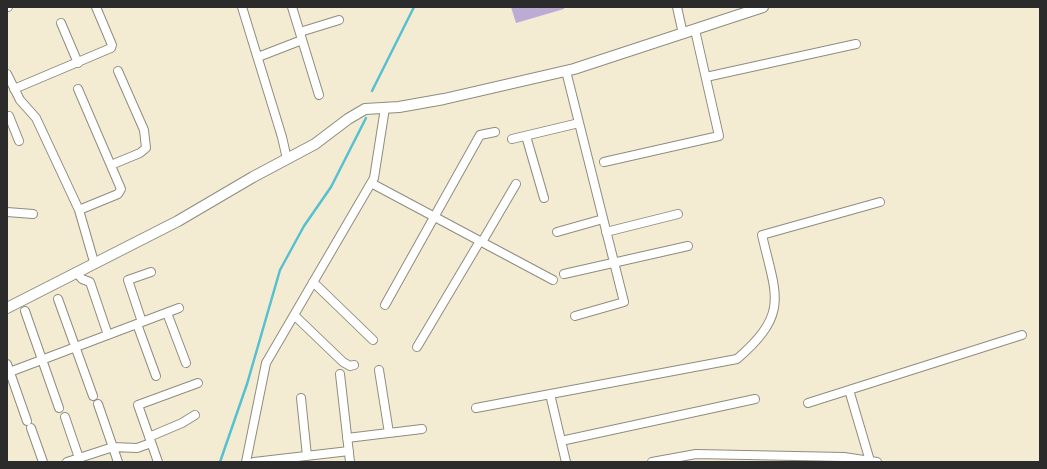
<!DOCTYPE html>
<style>
body{margin:0}
#map{position:relative;width:1047px;height:469px;overflow:hidden;background:#f3ecd3;font-family:"Libre Caslon Text",serif}
canvas{display:block}
.frame{position:absolute;inset:0;border:8px solid #2b2b2b;pointer-events:none}
</style>
<div id="map">
<canvas width="1047" height="469"></canvas>
<div class="frame"></div>
</div>
<script>
const g = document.querySelector('canvas').getContext('2d');
g.lineJoin = 'round';
function trace(path, color, width, dash) {
  g.strokeStyle = color;
  g.lineWidth = width;
  g.lineCap = dash ? 'butt' : 'round';
  g.setLineDash(dash || []);
  g.stroke(path);
}
function fillPath(path, color) {
  g.fillStyle = color;
  g.fill(path, 'evenodd');
}
trace(new Path2D(`
 M 372,91 L 414,7
 M 220,462 L 247,384 L 280,270 L 304,226 L 331,187 L 366,118`), '#56c0d1', 2.5);
fillPath(new Path2D(`
 M 511,7 L 564,7 L 564,9 L 516,23 Z`), '#bcabd4');
const minor = new Path2D(`
 M 7,7 L 8,7
 M 242,7 L 282,137 L 287,159
 M 292,7 L 319,95
 M 677,7 L 683,34
 M 61,23 L 78,63
 M 300,32 L 339,20
 M 258,57 L 302,40
 M 566,71 L 624,302 L 575,316
 M 7,74 L 20,100 L 36,118 L 79,210 L 94,262
 M 706,77 L 856,44
 M 14,89 L 111,48 L 112,45 L 96,7
 M 78,89 L 121,189 L 118,194 L 79,210
 M 7,117 L 9,116 L 19,141
 M 526,136 L 544,198
 M 512,139 L 579,123
 M 604,162 L 719,136 L 695,30
 M 111,165 L 140,153 L 146,148 L 144,130 L 118,71
 M 371,183 L 553,280
 M 7,212 L 33,214
 M 557,232 L 603,219
 M 606,232 L 678,214
 M 482,242 L 516,184
 M 76,272 L 82,279 L 90,282 L 108,335
 M 564,274 L 688,246
 M 313,282 L 373,340
 M 58,299 L 93,396
 M 385,305 L 480,135 L 495,132
 M 25,311 L 59,408
 M 167,313 L 186,363
 M 294,315 L 343,362 L 350,366 L 354,365
 M 142,322 L 128,280 L 151,272
 M 137,324 L 156,376
 M 417,347 L 480,241
 M 7,364 L 27,421
 M 379,370 L 389,433
 M 7,373 L 179,308
 M 340,374 L 350,462
 M 849,390 L 870,461
 M 550,394 L 566,462
 M 301,398 L 307,456
 M 808,403 L 1022,335
 M 98,404 L 118,462
 M 476,408 L 737,359 C 790,313 776,296 762,235 L 880,202
 M 65,417 L 79,458
 M 31,428 L 43,462
 M 149,437 L 182,423 L 195,415
 M 347,438 L 422,429
 M 561,441 L 755,399
 M 67,462 L 113,447 L 137,448 L 151,443
 M 158,462 L 138,405 L 198,383
 M 246,462 L 266,363 L 374,178 L 385,108
 M 254,462 L 349,451
 M 652,462 L 696,454 L 844,457 L 877,462`);
const tertiary = new Path2D(`
 M 7,308 L 178,221 L 253,177 L 315,144 L 348,119 L 365,109 L 399,107 L 444,99 L 574,69 L 763,7`);
trace(minor, '#8f8c7f', 10);
trace(tertiary, '#8f8c7f', 12);
trace(minor, '#fff', 8);
trace(tertiary, '#fff', 10);
</script>
